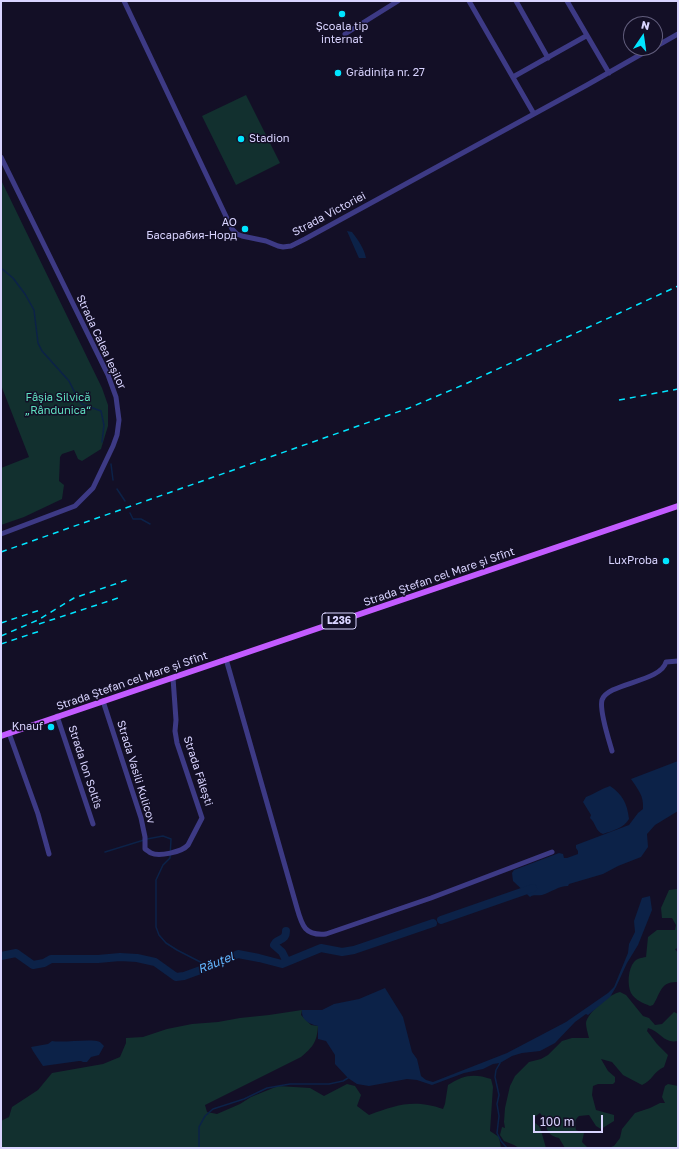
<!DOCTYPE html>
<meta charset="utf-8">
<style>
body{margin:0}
#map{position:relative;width:679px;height:1149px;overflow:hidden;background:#130f26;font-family:"Golos Text",sans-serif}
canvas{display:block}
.frame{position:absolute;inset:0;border:2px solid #d9d4ff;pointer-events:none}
.north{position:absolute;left:623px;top:16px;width:40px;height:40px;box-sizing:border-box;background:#130f26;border:1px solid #625e7d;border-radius:50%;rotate:13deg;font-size:11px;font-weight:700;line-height:16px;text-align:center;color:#d9d4ff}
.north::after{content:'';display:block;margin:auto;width:14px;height:18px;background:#00e5ff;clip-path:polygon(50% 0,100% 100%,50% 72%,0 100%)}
.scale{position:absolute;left:533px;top:1115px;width:70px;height:18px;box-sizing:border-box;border:2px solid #d9d4ff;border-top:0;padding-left:5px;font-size:12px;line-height:14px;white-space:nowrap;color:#d9d4ff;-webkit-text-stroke:3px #130f26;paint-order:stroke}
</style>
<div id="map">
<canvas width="679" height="1149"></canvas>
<div class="frame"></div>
<div class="north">N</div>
<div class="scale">100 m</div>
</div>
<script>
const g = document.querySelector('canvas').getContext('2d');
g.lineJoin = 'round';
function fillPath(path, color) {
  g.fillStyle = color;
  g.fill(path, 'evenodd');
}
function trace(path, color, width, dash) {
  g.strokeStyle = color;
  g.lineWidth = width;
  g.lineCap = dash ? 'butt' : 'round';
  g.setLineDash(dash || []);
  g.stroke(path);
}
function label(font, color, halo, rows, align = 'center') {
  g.font = font + ' "Golos Text",sans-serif';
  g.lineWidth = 3;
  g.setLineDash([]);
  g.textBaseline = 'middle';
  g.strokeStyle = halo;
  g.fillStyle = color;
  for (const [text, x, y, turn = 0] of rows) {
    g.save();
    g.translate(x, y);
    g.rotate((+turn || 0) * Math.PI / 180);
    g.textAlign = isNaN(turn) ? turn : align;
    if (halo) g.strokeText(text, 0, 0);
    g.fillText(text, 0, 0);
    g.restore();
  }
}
fillPath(new Path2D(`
 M 246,95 L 280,163 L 236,185 L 202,116 Z
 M 1,180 L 102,388 L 108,405 L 108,426 L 101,449 L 82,461 L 78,459 L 74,450 L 62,454 L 60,457 L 59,481 L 64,485 L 62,499 L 24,517 L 1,525 L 1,468 L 29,457 L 1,385 Z
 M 678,889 L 678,948 L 675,949 L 678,953 L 678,982 C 660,981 661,993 653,1005 L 650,1006 C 643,1003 635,1000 631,993 C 627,985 628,969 634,962 C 637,958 641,958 646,957 L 648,937 L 657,930 L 675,930 L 676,925 L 672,918 L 662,918 L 661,908 L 669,890 Z
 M 620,992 L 626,995 L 643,1016 L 649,1018 L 655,1025 L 662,1024 L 674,1012 L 678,1014 L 678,1041 C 664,1044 661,1032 648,1028 L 647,1031 L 657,1044 L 668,1055 L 664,1067 C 653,1072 653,1080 642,1085 L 623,1075 L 612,1062 L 601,1059 L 608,1071 L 615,1077 L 615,1082 L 613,1084 L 598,1084 L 593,1086 L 592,1095 L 596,1110 L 614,1115 L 614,1121 L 601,1129 L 596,1126 L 589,1115 L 579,1116 C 574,1120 575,1124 576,1130 L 584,1133 L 582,1142 L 588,1148 L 565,1148 L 559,1138 C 542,1134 550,1125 540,1113 L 533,1118 L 534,1122 L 540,1127 L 546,1148 L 519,1148 L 514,1145 L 504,1141 L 500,1135 L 502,1127 L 505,1128 L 504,1122 L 505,1108 L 510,1086 L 515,1076 L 529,1062 L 541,1059 L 548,1055 L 562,1041 L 572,1038 L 589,1038 C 588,1034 586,1027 586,1023 C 587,1013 611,993 620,992 Z
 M 302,1010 L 301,1015 L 311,1025 L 318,1026 C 317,1042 313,1047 301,1057 L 205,1105 L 207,1112 L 217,1114 L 240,1104 L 251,1097 L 278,1086 L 310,1088 L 324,1096 L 347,1084 L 355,1086 L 361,1095 L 357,1106 L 369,1115 C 397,1105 413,1099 443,1109 L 445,1104 L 448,1085 C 463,1075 474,1073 491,1079 L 493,1087 L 490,1131 L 499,1137 L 501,1148 L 1,1148 L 1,1121 L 9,1117 L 12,1107 L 38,1090 L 52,1073 L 103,1064 L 120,1057 L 126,1043 L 126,1038 L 143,1037 L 167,1029 L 192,1024 L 218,1022 L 240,1018 L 269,1015 Z
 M 668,1084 L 678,1086 L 678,1148 L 608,1148 L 614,1146 L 620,1138 L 622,1129 L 635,1113 L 650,1108 L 660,1103 L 665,1103 L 662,1097 L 665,1086 Z`), '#12302f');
fillPath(new Path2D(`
 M 347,231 L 352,232 C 358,240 364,248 366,258 L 359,258 L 358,256 Z
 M 678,761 L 678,811 L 655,825 L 647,834 L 648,847 L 641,857 L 618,866 L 603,874 L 569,884 L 568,886 C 558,886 552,892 542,895 C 537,896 534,894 530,897 L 513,881 L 512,873 L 514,870 L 559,853 L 563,854 L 564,858 L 567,858 L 578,854 L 578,851 L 576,848 L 576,845 L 629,825 L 638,813 L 643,809 C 644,795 638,790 631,779 Z
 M 610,786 C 623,795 627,803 629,819 C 624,828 612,831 603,834 C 595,831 596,823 590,818 L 591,815 L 583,802 L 586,797 C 594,794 601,789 610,786 Z
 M 650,896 L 652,910 L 638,945 L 627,963 L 616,987 L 610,997 L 588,1015 L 586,1014 L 575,1022 L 555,1043 L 540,1051 L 522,1053 L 512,1056 L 500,1063 L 493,1064 L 483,1069 L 464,1073 L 432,1085 L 417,1080 L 407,1079 L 369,1086 L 357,1084 L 348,1078 L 335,1064 L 335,1055 L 326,1041 L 318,1039 L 318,1026 C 309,1024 301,1020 302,1010 L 322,1010 L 334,1004 L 359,999 L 385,988 L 403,1017 L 412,1052 L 417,1059 L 421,1076 L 426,1080 L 433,1082 L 507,1053 L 566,1022 L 608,993 L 614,987 L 628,953 L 629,944 L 635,932 L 634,921 L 642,898 Z
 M 52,1041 C 64,1043 92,1038 100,1042 C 100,1042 104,1046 104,1046 L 99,1055 L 91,1057 L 87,1062 L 83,1062 L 81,1061 L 79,1061 L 43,1066 L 33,1051 L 31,1047 L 48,1044 Z`), '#0c2248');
trace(new Path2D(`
 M 1,268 L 13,278 L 25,294 L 34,310 L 38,343 L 42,351 L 69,381 L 79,401 L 82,404 L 101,411 L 104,425 L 102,442
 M 111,464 L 113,480
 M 117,489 L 125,501
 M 130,513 L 133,519 L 141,519 L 150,524
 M 147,839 L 163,836 L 171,839 L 170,858 L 163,865 L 156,880 L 156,927 L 159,935 L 166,943 L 177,950 L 210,967
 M 105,852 L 144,840
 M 500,1063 L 496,1070 L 495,1077 L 499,1095 L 497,1104 L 499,1116 L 497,1133 L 501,1141 L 507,1148
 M 199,1148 L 199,1127 L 205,1116 L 213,1109 L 244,1099 L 267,1088 L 290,1084 L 329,1084 L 343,1081 L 348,1078`), '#0c2248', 1.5);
trace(new Path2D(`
 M 441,920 L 533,888
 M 286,931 C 286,939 282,938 276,942 L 274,945 L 282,952 L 287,962
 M 1,956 L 16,953 L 33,965 L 44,963 L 51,959 L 98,959 L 120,957 L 137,958 L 155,962 L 176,977 L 184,976 L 217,964 L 238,954 L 259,958 L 282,964 L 321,948 L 342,952 L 354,950 L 433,923`), '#0c2248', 8);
trace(new Path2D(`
 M 124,1 L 232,229 L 237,234 L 242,236 L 266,241 L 278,246 L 283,247 L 291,246 L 305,239 L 587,85 L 652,48
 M 469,1 L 534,114
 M 516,1 L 548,58
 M 567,1 L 609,73
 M 345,34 L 398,1
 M 655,47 L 678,34
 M 513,77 L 586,36
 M 1,157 L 108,375 L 116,397 L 119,420 L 117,435 L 113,446 L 93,488 L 75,506 L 1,534
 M 226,659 L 297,908 C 302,926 305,936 326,934 L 431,898 L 552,852
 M 103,701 L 141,818 L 145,837 L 145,849 C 147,850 149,852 151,853 C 159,857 182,852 188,845 L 202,818 L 177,743 L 175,731 L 176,720 L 173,678
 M 57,716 L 93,824
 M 9,733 L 38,814 L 49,854
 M 612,751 C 609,740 599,711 602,700 C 607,683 661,682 666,662 L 678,661`), '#3d3a85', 5);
trace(new Path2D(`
 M 1,736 L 678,506`), '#c25bff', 6);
trace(new Path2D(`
 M 619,400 L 678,389
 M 1,552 L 409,408 L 463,385 L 678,286
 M 1,623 L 40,610
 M 39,624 L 121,597
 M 1,636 L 38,620 L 74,598 L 127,580
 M 1,644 L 40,631`), '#00e5ff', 1.5, [6, 5]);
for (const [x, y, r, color] of [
 [342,14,4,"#00e5ff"],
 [338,73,4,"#00e5ff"],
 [241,139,4,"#00e5ff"],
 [245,229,4,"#00e5ff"],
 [666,561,4,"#00e5ff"],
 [51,727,4,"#00e5ff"]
]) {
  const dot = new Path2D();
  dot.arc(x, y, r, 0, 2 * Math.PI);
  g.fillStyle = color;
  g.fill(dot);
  trace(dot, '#130f26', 1.5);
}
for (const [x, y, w] of [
 [339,621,34]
]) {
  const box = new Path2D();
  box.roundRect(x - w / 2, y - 8, w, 16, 3);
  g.fillStyle = '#130f26';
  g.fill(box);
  trace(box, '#d9d4ff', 1);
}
label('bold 10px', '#d9d4ff', null, [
 ["L236",339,621]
]);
label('11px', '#d9d4ff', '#130f26', [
 ["Școala tip",342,27,"center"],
 ["internat",342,40,"center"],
 ["Grădinița nr. 27",346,73,"left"],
 ["Stadion",249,139,"left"],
 ["АО",237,223],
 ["Басарабия-Норд",237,236],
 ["LuxProba",658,561],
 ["Knauf",43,727]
], 'right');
label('11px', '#d9d4ff', '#130f26', [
 ["Strada Victoriei",329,214,-28],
 ["Strada Calea Ieșilor",101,342,65],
 ["Strada Ștefan cel Mare și Sfînt",439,577,-19],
 ["Strada Ștefan cel Mare și Sfînt",132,681,-19],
 ["Strada Ion Soltîs",85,767,72],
 ["Strada Fălești",198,771,72],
 ["Strada Vasili Kulicov",136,772,73]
]);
label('11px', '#5fe0c0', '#130f26', [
 ["Fâşia Silvică",58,398],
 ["„Rândunica“",58,411]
]);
label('italic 12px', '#62b6ff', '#130f26', [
 ["Răuțel",216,963,-22]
]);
</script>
